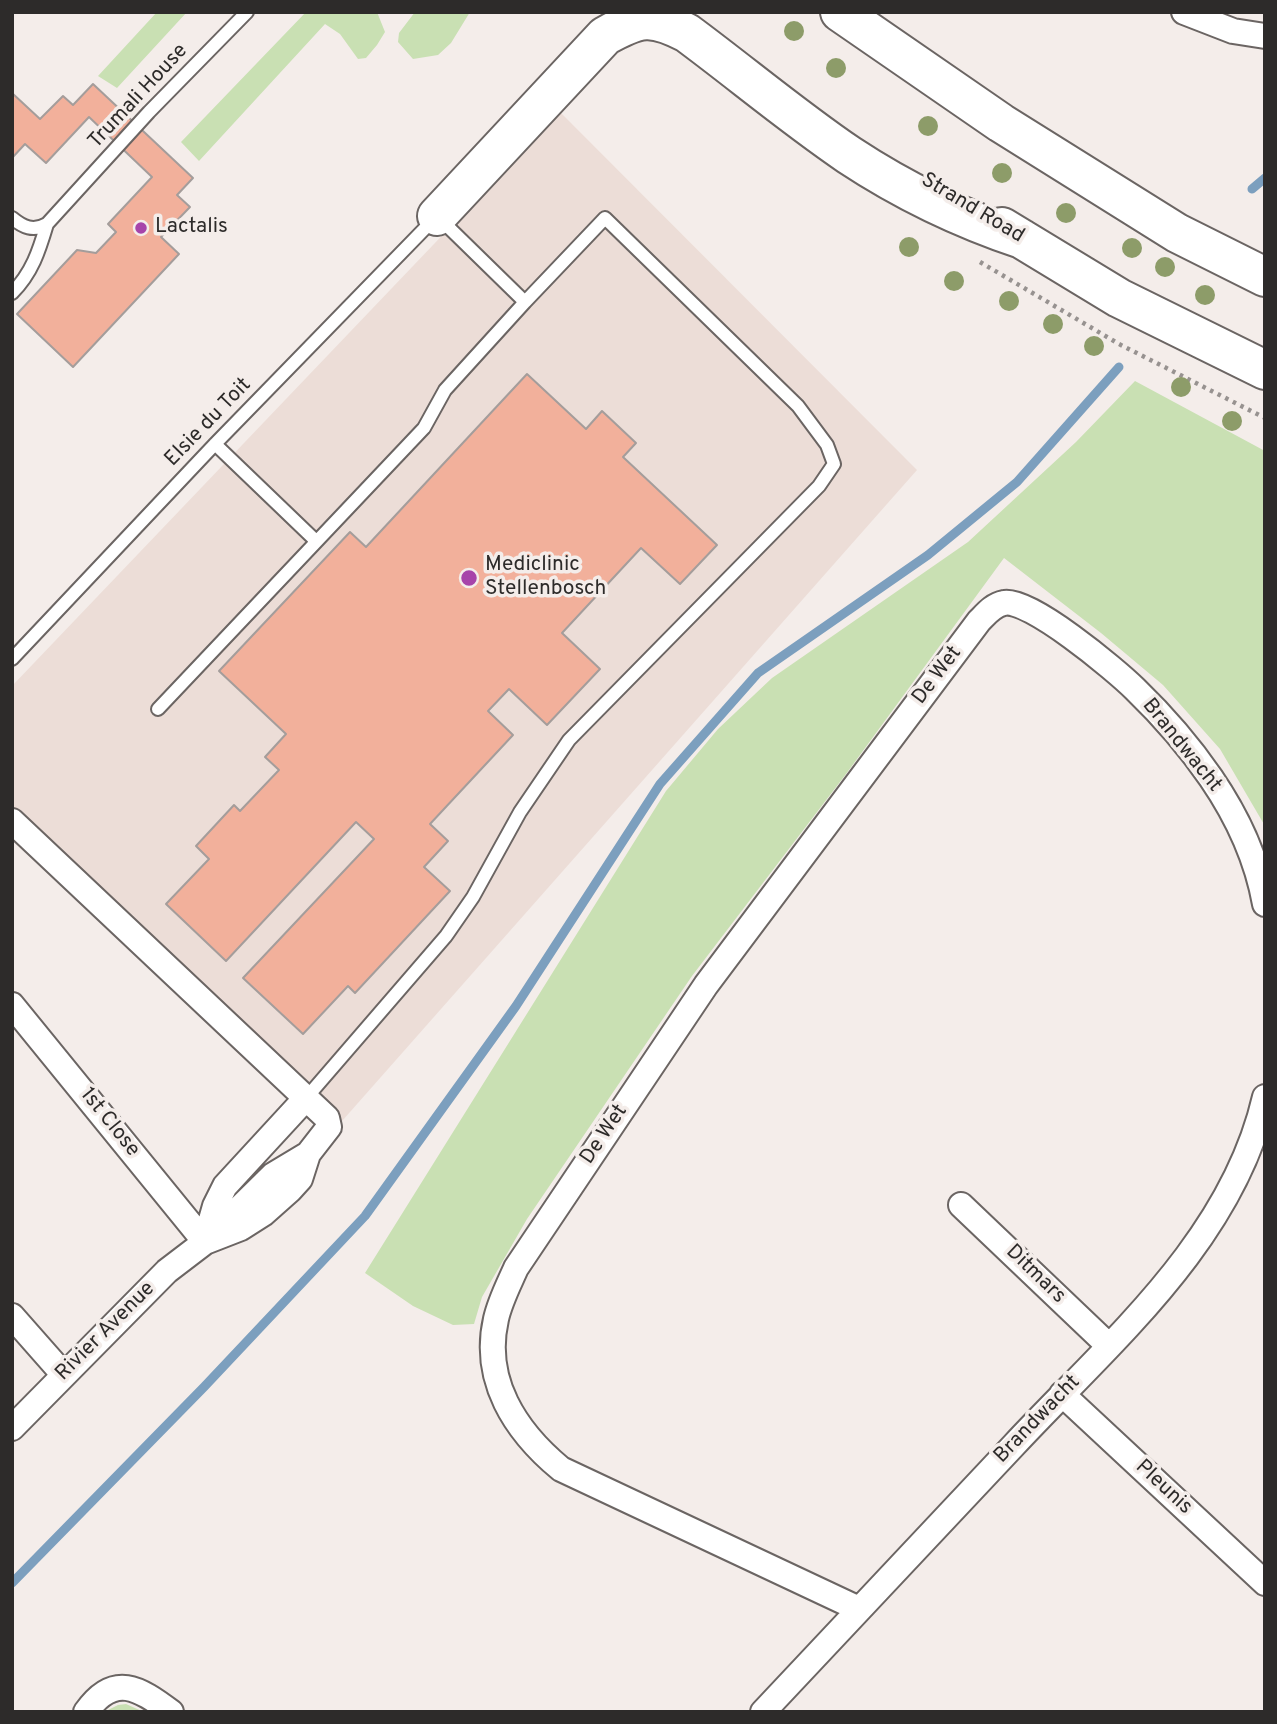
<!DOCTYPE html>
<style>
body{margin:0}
#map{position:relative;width:1277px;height:1724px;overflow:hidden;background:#f4edea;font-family:Overpass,sans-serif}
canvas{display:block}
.frame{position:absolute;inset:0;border:14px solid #2d2b2a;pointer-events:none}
</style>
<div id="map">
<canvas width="1277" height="1724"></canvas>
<div class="frame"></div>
</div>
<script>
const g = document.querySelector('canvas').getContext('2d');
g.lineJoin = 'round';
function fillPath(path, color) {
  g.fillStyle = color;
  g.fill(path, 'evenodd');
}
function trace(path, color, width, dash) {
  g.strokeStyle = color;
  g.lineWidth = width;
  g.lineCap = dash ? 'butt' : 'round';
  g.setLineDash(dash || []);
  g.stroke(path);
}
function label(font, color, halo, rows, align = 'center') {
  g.font = font + ' Overpass,sans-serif';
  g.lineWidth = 7;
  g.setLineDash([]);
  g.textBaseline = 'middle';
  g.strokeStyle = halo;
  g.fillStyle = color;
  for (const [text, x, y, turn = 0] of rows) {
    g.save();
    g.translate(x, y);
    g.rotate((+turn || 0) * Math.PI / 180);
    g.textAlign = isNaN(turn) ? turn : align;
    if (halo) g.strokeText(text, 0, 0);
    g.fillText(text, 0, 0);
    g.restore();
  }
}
fillPath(new Path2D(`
 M 560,112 L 917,470 L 335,1129 L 12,814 L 12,686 Z`), '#ecddd7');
fillPath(new Path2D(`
 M 157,12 L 187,12 L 117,88 L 98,76 Z
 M 306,12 L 377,12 L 385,32 L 377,45 L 366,58 L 358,59 L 340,34 L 325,24 L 199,161 L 181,142 Z
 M 415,12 L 470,12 L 451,43 L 438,55 L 413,59 L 398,42 L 399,33 Z
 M 1135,381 L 1265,451 L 1265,826 L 1220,749 L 1163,685 L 1101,633 L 1004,558 L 846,774 L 692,976 L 527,1219 L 482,1297 L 474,1324 L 453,1325 L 413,1306 L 365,1273 L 666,791 L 718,729 L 772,678 L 968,542 L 1076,442 Z
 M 126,1704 L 144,1712 L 104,1712 L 118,1705 Z`), '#c9e0b3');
trace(new Path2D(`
 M 1252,189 L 1265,178
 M 12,1583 L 204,1387 L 365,1216 L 516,1006 L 660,784 L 758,673 L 928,555 L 1017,482 L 1119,367`), '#7c9fbe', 9);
const building = new Path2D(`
 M 93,84 L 193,178 L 177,195 L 190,207 L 161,237 L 179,254 L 73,367 L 17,314 L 77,250 L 96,253 L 116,232 L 108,224 L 152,177 L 89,117 L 46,163 L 25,144 L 12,158 L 12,93 L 40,119 L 63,96 L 73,105 Z
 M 527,374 L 586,429 L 602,411 L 636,443 L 623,457 L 717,545 L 680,584 L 641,548 L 562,633 L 600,669 L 547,725 L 509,689 L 488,711 L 513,735 L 430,824 L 448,841 L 424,867 L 450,891 L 355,993 L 348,986 L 303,1034 L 243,978 L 374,839 L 356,822 L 226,961 L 166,904 L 209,859 L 196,846 L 234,805 L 240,811 L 279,770 L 265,757 L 286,734 L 219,671 L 350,532 L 366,547 Z`);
fillPath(building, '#f2b09b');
trace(building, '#a49d9b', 2);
const service = new Path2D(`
 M 12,218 C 23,227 33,232 47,224 L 149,112 L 247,12
 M 12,293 C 32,273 39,251 47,224
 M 215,444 L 316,541
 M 12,659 L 215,444 L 437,216 L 525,302 L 605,218 L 798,406 L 827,445 L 834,464 L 819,486 L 569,740 L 520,812 L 473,897 L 446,936 L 307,1097
 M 158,709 L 424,428 L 445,390 L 525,302`);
const minor = new Path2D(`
 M 1184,12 L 1233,31 L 1265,36
 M 12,821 L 327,1118 L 329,1127 L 308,1154 L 300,1179 L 290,1190 L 263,1214 L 241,1228 L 205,1242
 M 12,1005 L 205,1242
 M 961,1205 L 1109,1346
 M 205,1241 L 215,1206 L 225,1186 L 307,1097
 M 12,1316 L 64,1375
 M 1062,1394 L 1265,1583
 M 12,1428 L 167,1271 L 205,1242 L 273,1175 L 308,1154
 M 859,1609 L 561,1469 C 515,1431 482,1380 496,1319 C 500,1301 509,1284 516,1268 L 706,985 L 979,621 C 986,614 993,605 1004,603 C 1028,597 1116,670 1135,689 C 1163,716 1189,746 1211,778 C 1237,816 1257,859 1265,904
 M 86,1712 C 114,1672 139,1688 171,1712
 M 763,1712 C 847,1623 930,1534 1014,1445 C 1110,1342 1232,1241 1265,1097`);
const primary = new Path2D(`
 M 840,12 L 1001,123 L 1177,233 L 1265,277
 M 437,216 L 605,36 C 639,17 651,14 687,33 C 741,73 793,117 849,155 C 902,190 962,219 1022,239
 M 1002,227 L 1119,298 L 1265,370`);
trace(service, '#6b6563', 16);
trace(minor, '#6b6563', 28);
trace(primary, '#6b6563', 42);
trace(new Path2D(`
 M 980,262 L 1119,344 L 1265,418`), '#979290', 4.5, [3.5, 5]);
trace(service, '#fff', 12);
trace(minor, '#fff', 24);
trace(primary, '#fff', 38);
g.fillStyle = '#8d9c69';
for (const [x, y] of [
 [794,31],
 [836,68],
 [928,126],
 [1002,173],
 [1066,213],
 [909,247],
 [1132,248],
 [1165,267],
 [954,281],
 [1205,295],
 [1009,301],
 [1053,324],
 [1094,346],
 [1181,387],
 [1232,421]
]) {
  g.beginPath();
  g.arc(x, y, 10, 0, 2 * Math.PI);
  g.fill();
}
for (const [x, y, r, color] of [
 [141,228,7,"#a744aa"],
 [469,578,9,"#a744aa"]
]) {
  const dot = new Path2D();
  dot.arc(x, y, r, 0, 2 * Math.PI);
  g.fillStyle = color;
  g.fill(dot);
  trace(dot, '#f4edea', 2.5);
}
label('21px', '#2d2b2a', '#f4edea', [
 ["Trumali House",139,97,-47],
 ["Strand Road",972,209,31],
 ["Elsie du Toit",209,423,-46],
 ["De Wet",938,676,-53],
 ["Brandwacht",1181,746,51],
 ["1st Close",109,1123,51],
 ["De Wet",605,1135,-56],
 ["Ditmars",1035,1275,44],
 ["Rivier Avenue",106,1332,-45],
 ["Brandwacht",1038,1420,-46],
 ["Pleunis",1163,1488,43]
]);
label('21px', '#2d2b2a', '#f4edea', [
 ["Lactalis",155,228],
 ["Mediclinic",485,566],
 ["Stellenbosch",485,590]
], 'left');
</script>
